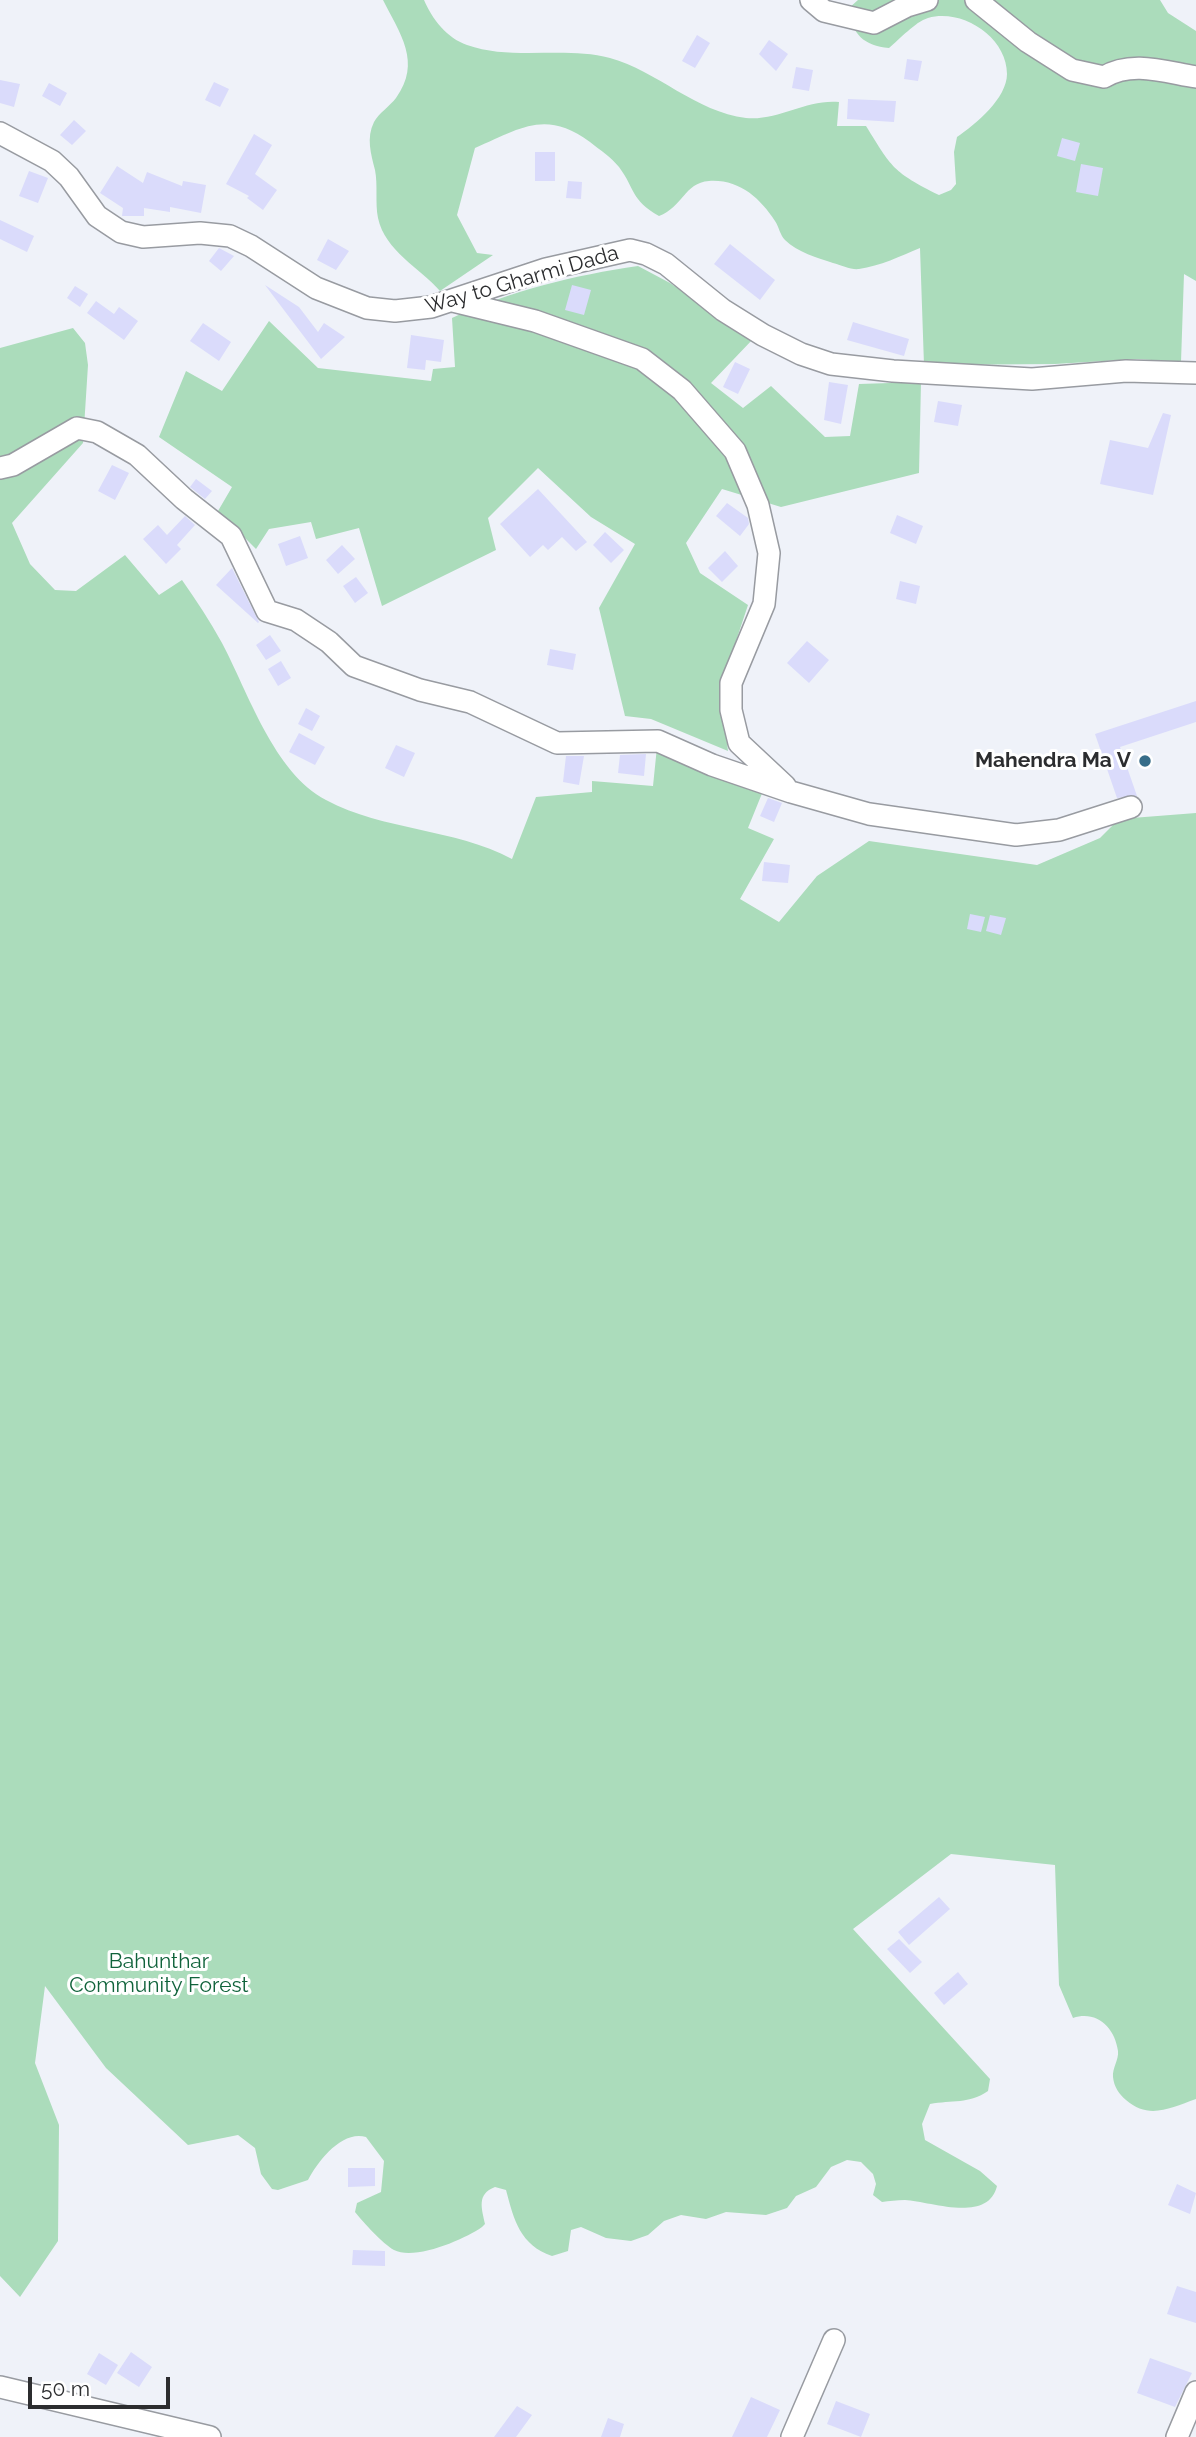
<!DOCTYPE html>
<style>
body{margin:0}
#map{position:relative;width:1196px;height:2437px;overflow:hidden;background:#eff2f9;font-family:Raleway,sans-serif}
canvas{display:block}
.scale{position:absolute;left:28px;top:2377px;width:142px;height:32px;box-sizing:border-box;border:4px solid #2c2d2f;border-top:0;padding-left:9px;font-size:21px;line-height:24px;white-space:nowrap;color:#2c2d2f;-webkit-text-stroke:5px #fff;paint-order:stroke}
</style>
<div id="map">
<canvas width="1196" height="2437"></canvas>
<div class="scale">50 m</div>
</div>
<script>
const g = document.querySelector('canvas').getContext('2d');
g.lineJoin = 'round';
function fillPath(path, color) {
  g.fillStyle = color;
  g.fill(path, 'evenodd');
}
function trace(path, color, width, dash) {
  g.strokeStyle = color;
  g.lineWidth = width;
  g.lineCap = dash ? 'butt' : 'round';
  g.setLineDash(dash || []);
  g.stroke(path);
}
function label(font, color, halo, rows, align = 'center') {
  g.font = font + ' Raleway,sans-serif';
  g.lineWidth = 6;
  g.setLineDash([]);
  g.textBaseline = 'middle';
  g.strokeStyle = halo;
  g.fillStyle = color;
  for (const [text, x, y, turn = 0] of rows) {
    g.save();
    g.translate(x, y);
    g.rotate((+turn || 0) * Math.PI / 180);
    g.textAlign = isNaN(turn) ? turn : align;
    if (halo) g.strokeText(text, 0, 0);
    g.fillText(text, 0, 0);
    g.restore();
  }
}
fillPath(new Path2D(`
 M 383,0 L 424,0 C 432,19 447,38 467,45 C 512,61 564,46 610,58 C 657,71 696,112 746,118 C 779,121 806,99 839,102 L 837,126 L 866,126 C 892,168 893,172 939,195 L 951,190 L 956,184 L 954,152 L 957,137 C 976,124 1007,98 1007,74 C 1007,37 962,8 928,18 C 915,22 900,39 889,48 C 864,46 852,34 848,9 L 858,0 L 1160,0 L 1168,13 L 1196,31 L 1196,281 L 1184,274 L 1181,362 L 1137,359 L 1055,364 L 924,365 L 920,248 C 901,256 880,266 859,269 C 851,270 841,265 833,263 C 818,258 797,252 785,240 C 780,235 779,227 775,221 C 760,198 739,179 709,181 C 684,183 683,207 659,216 C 630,199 636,190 619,167 C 611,157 600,150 590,142 C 545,109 520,129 475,148 L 457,215 L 477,253 L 493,255 L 440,291 C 420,268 385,251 378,218 C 375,203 378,185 375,170 C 371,154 366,138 374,122 C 379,113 390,106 396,98 C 422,62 400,34 383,0 Z
 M 638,266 L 670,283 L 753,339 L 711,383 L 743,408 L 771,386 L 825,437 L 850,436 L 859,384 L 921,382 L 919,473 L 781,507 L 722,489 L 686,543 L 700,573 L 748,605 L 720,689 L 728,751 L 651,719 L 625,716 L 599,608 L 635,544 L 591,517 L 538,468 L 488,518 L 496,550 L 382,606 L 359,528 L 316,539 L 311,522 L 269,529 L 256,549 L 218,511 L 232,487 L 159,437 L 186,371 L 222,391 L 269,321 L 318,368 L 431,381 L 433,369 L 455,367 L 452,318 C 510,291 575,275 638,266 Z
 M 73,328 L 85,343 L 88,365 L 83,443 L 12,523 L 30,564 L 55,590 L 76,591 L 125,555 L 159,595 L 182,580 C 196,600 210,621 222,643 C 248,692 274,773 326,800 C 384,831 454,828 512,859 L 536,797 L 592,792 L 592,781 L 653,786 L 657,747 L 765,786 L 748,828 L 774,839 L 740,899 L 779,922 L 817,876 L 869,841 L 1037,865 L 1100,838 L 1119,819 L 1196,813 L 1196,2099 C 1170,2108 1149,2120 1126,2100 C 1119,2094 1114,2087 1113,2077 C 1112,2068 1119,2060 1118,2051 C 1115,2028 1097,2010 1073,2018 L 1059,1985 L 1055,1865 L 951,1854 L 853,1929 L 990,2079 L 988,2091 C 969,2104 952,2100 930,2104 L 922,2124 L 925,2140 L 980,2171 L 997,2186 C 988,2224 929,2201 905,2200 C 897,2200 889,2201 882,2202 L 873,2195 L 876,2184 L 873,2174 L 861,2162 L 847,2160 L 831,2167 L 816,2187 L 796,2196 L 787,2208 L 766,2215 L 726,2212 L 706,2219 L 681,2215 L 664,2221 L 648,2235 L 631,2241 L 606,2238 L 581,2227 L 571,2230 L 568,2251 L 552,2256 C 520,2245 514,2220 506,2190 L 495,2187 C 476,2194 482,2209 485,2224 L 482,2227 C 465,2239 415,2261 394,2250 C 383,2244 363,2222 355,2212 L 357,2203 L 381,2192 L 384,2161 L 366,2137 C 342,2130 318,2161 308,2180 L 278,2190 L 272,2189 L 261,2174 L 255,2148 L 238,2135 L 188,2145 L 106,2068 L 45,1986 L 35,2063 L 59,2125 L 58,2241 L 20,2297 L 0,2276 L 0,348 Z`), '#abdcbb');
fillPath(new Path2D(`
 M 697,35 L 710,43 L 695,68 L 682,61 Z
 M 769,40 L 788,54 L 776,71 L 759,54 Z
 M 907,59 L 922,61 L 918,81 L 904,79 Z
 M 796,67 L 813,70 L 809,91 L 792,88 Z
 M 0,80 L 20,84 L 14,107 L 0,103 Z
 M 214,82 L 229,89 L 220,107 L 205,100 Z
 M 49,83 L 67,93 L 60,106 L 42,96 Z
 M 848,99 L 896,101 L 894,122 L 847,119 Z
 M 74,120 L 86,131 L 72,145 L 60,135 Z
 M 254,134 L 272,145 L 255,174 L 277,190 L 263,210 L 247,198 L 249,196 L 226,184 Z
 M 1062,138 L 1080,143 L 1075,161 L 1057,156 Z
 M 535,152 L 555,152 L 555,181 L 535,181 Z
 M 1081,164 L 1103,168 L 1098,196 L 1076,192 Z
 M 117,166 L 143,183 L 147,172 L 182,186 L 183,181 L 206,185 L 201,213 L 170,207 L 170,212 L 144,208 L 144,216 L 122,216 L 123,208 L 100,193 Z
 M 29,171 L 48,178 L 38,203 L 19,196 Z
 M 568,181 L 582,182 L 581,199 L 566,198 Z
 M 0,220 L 34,236 L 27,252 L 0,239 Z
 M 328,239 L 349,251 L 336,270 L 317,260 Z
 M 730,244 L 775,280 L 760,300 L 714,264 Z
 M 219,248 L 234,256 L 221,271 L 209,261 Z
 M 265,285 L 299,307 L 318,332 L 324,323 L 345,337 L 321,359 Z
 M 572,285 L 591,290 L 584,315 L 565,310 Z
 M 75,286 L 88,294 L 80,307 L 67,298 Z
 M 96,301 L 114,314 L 119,307 L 138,321 L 124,340 L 87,313 Z
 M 853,322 L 909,339 L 904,356 L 847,340 Z
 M 203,323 L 231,342 L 219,361 L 190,341 Z
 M 411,335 L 444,340 L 441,362 L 426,360 L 425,370 L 407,368 Z
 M 735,362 L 750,369 L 738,394 L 723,387 Z
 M 829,382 L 848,385 L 841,424 L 824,420 Z
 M 938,401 L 962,405 L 958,426 L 934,422 Z
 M 1163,413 L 1171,415 L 1153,495 L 1100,484 L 1110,440 L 1148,448 Z
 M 112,465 L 129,473 L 115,500 L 98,491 Z
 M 196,479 L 212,491 L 205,499 L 190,487 Z
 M 538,489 L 587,542 L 576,551 L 562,537 L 548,550 L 543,545 L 530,557 L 500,524 Z
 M 727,503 L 748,518 L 749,524 L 740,536 L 716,516 Z
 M 897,515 L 923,526 L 916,544 L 890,533 Z
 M 185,516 L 195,525 L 177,545 L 181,549 L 166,564 L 143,539 L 158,525 L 167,535 Z
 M 605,532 L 624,550 L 611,563 L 593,545 Z
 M 300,536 L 308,558 L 286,566 L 278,544 Z
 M 342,545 L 355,559 L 338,574 L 326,560 Z
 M 725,551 L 738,566 L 722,582 L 708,568 Z
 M 232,568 L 259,622 L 258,623 L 216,585 Z
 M 356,577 L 368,593 L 355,603 L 343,586 Z
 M 900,581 L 920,586 L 916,604 L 896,599 Z
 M 270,635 L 281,651 L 266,660 L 256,645 Z
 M 807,641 L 829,660 L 809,683 L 787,663 Z
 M 550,649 L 576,654 L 573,670 L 547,665 Z
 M 281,661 L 291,678 L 278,686 L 268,669 Z
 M 1196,701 L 1196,722 L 1120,747 L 1137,796 L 1117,798 L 1095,734 Z
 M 306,708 L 320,716 L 312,731 L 298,724 Z
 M 299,733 L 325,747 L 315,765 L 289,752 Z
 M 396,745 L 415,753 L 404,777 L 385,768 Z
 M 646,754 L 644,776 L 618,773 L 620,755 Z
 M 566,756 L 584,756 L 579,785 L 563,782 Z
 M 768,798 L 782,803 L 774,822 L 760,816 Z
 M 764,862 L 790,865 L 788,883 L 762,881 Z
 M 970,914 L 985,917 L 981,932 L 967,929 Z
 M 990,915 L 1006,918 L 1001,935 L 986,931 Z
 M 939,1897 L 950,1909 L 909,1945 L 898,1932 Z
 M 899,1939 L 922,1962 L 910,1973 L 887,1949 Z
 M 958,1972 L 968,1984 L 944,2005 L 934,1993 Z
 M 348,2168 L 375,2168 L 375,2186 L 348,2187 Z
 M 1177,2184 L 1196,2193 L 1190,2214 L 1168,2205 Z
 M 353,2250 L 385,2251 L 385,2266 L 352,2265 Z
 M 1177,2286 L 1196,2292 L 1196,2323 L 1167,2314 Z
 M 131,2352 L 152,2367 L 139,2387 L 117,2373 Z
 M 99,2353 L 118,2365 L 106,2385 L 87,2374 Z
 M 1150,2358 L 1192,2373 L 1175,2407 L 1137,2393 Z
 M 751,2397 L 780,2410 L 767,2437 L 732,2437 Z
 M 836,2401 L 870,2414 L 861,2437 L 827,2424 Z
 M 517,2406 L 532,2415 L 516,2437 L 494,2437 Z
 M 608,2418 L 624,2424 L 620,2437 L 601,2437 Z`), '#dadbfb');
const minor = new Path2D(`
 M 811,0 L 824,11 L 874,23 L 907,6 L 927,0
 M 976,0 L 1028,42 L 1072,70 L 1104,77 C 1132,60 1165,72 1196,77
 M 0,133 L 52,161 L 69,177 L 97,216 L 121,232 L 143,237 L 200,233 L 230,236 L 251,246 L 316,288 L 367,308 L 395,311 L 431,307 L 546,269 L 630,250 L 646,254 L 666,264 L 723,310 L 763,335 L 801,354 L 831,364 L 893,371 L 1032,379 L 1126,371 L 1196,373
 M 453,301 L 535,321 L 642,359 L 682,390 L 735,451 L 758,505 L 769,553 L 764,604 L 731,683 L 731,710 L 739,743 L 785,786
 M 0,468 L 13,465 L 77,428 L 97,432 L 137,455 L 184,499 L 231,536 L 267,611 L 296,620 L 329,642 L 354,666 L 420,690 L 470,702 L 557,743 L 658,741 L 712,765 L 791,792 L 869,814 L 1016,835 L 1059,830 L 1131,807
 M 0,2387 L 210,2437
 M 792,2437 L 834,2340
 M 1177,2437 L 1196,2392`);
trace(minor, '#989ba1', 24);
trace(minor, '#fff', 21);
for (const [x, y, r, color] of [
 [1145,761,7,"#376d89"]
]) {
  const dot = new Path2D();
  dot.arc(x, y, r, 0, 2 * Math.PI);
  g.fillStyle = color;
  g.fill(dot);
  trace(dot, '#fff', 2.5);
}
label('21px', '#2c2d2f', '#fff', [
 ["Way to Gharmi Dada",522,280,-16]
]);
label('bold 21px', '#2c2d2f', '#fff', [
 ["Mahendra Ma V",1131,761]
], 'right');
label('21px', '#10633b', '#fff', [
 ["Bahunthar",159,1962],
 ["Community Forest",159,1986]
]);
</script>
